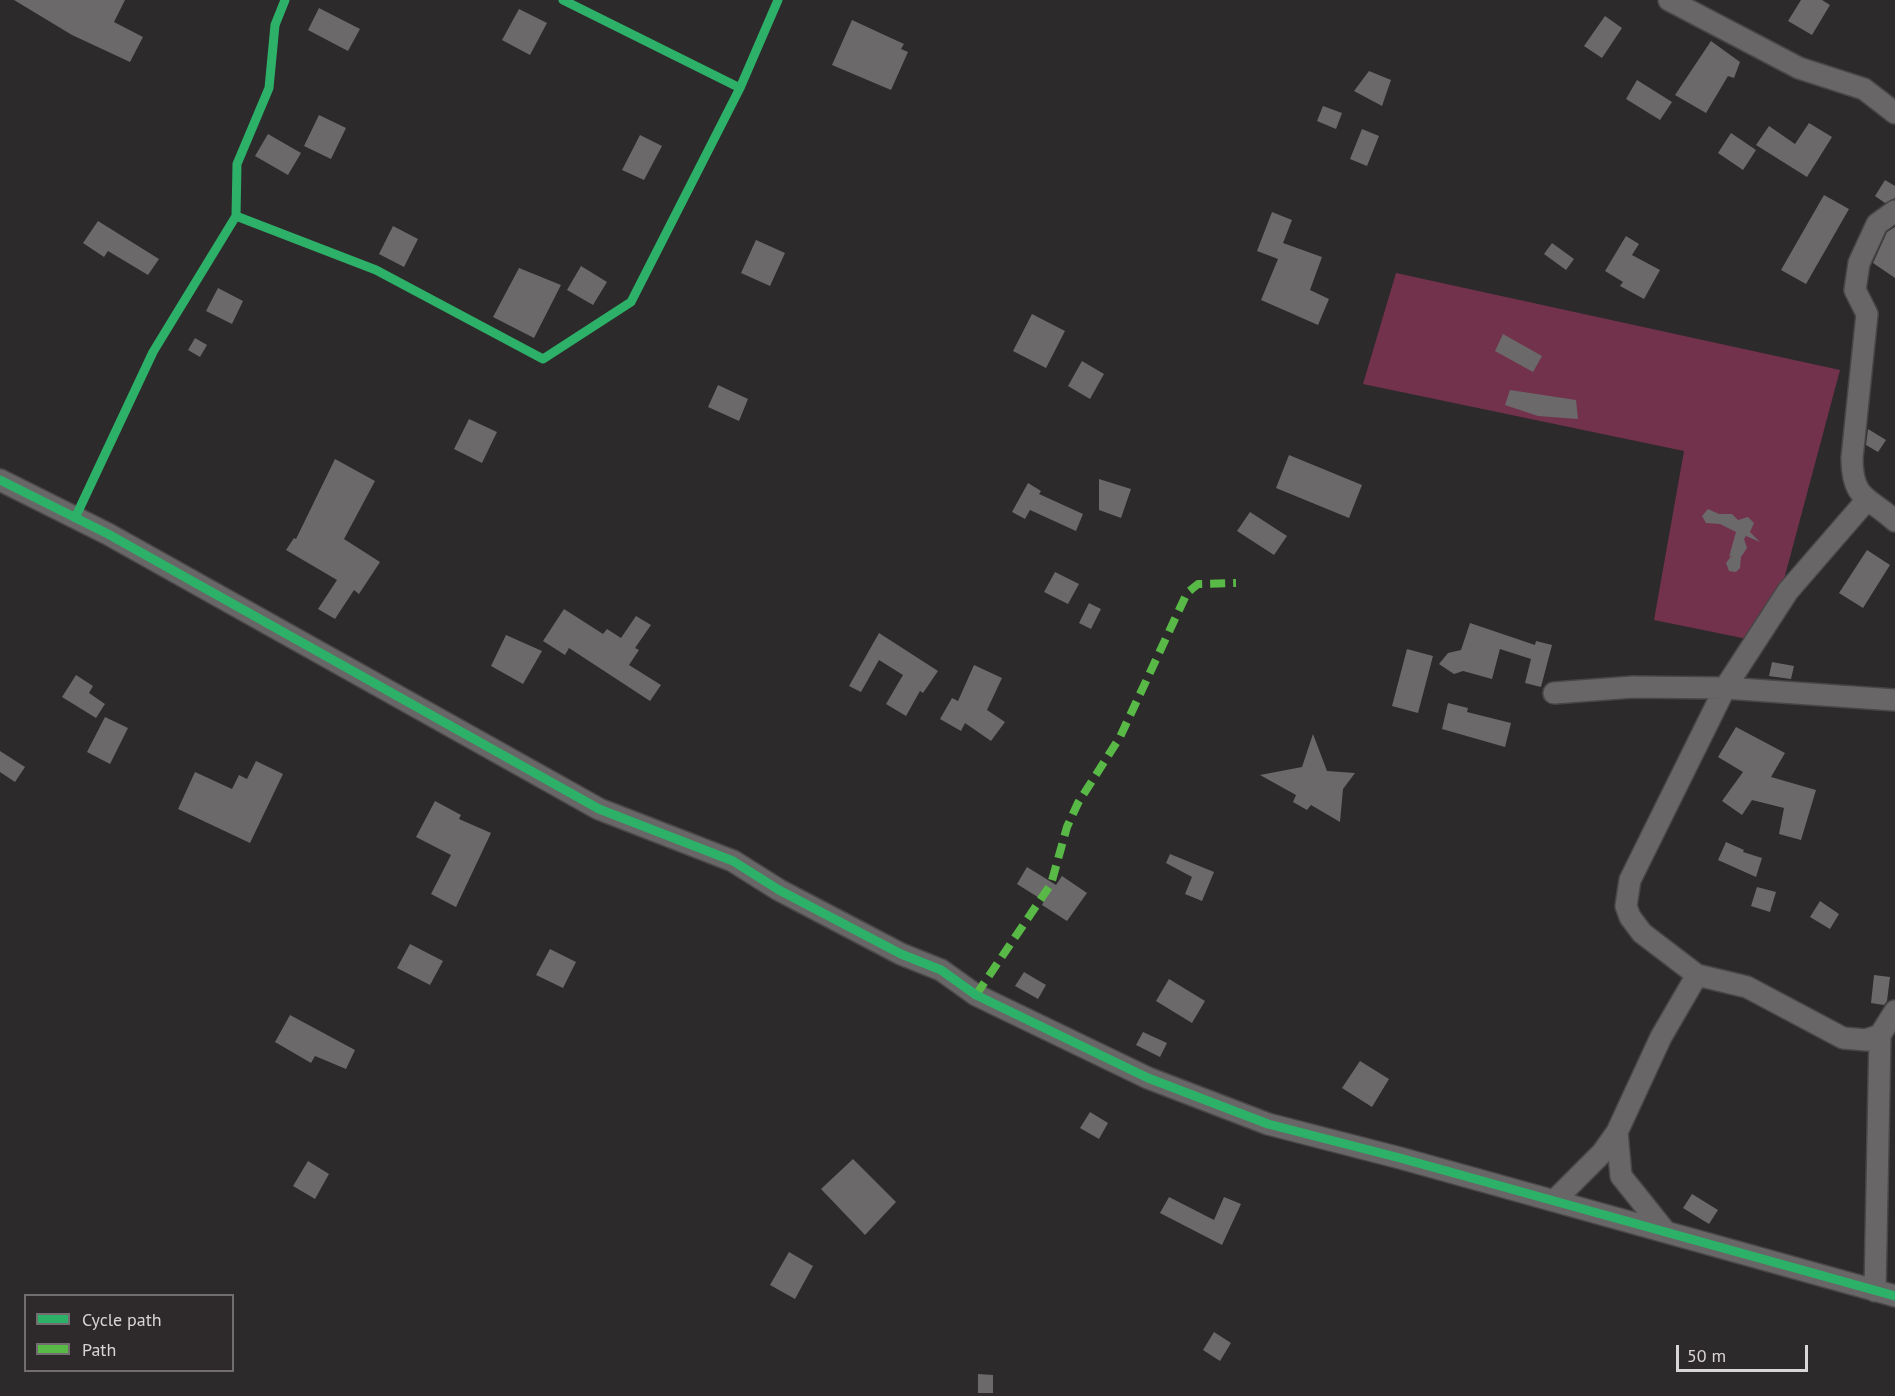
<!DOCTYPE html>
<style>
body{margin:0}
#map{position:relative;width:1895px;height:1396px;overflow:hidden;background:#2d2a2b;font-family:"PT Sans",sans-serif}
canvas{display:block}
.legend{position:absolute;left:24px;top:1294px;width:210px;height:78px;box-sizing:border-box;background:#2e292a;border:2px solid #726e6f;margin:0;padding:8px 10px;list-style:none;font-size:18px;color:#d9d6d7}
.legend li{display:flex;align-items:center;gap:12px;height:30px}
.legend b{width:30px;border:2px solid #726e6f}
.scale{position:absolute;left:1676px;top:1345px;width:132px;height:27px;box-sizing:border-box;border:3px solid #d9d6d7;border-top:0;padding-left:8px;font-size:18px;line-height:21px;white-space:nowrap;color:#d9d6d7;-webkit-text-stroke:4px #2e292a;paint-order:stroke}
</style>
<div id="map">
<canvas width="1895" height="1396"></canvas>
<ul class="legend">
<li><b style="height:8px;background:#2db169"></b>Cycle path</li>
<li><b style="height:8px;background:#58b947"></b>Path</li>
</ul>
<div class="scale">50 m</div>
</div>
<script>
const g = document.querySelector('canvas').getContext('2d');
g.lineJoin = 'round';
function fillPath(path, color) {
  g.fillStyle = color;
  g.fill(path, 'evenodd');
}
function trace(path, color, width, dash) {
  g.strokeStyle = color;
  g.lineWidth = width;
  g.lineCap = dash ? 'butt' : 'round';
  g.setLineDash(dash || []);
  g.stroke(path);
}
fillPath(new Path2D(`
 M 1396,273 L 1840,370 L 1767,643 L 1654,620 L 1684,451 L 1363,384 Z`), '#72324b');
fillPath(new Path2D(`
 M 14,0 L 125,0 L 114,22 L 143,37 L 130,62 L 72,35 Z
 M 1801,0 L 1822,0 L 1830,5 L 1812,35 L 1788,21 Z
 M 319,8 L 360,29 L 348,51 L 308,30 Z
 M 519,9 L 547,23 L 530,55 L 502,40 Z
 M 1605,16 L 1622,28 L 1602,58 L 1584,46 Z
 M 852,20 L 904,44 L 901,49 L 908,52 L 891,90 L 832,65 Z
 M 1711,41 L 1740,62 L 1734,78 L 1728,76 L 1706,113 L 1675,95 Z
 M 1369,71 L 1391,80 L 1382,106 L 1354,91 Z
 M 1637,80 L 1672,102 L 1660,120 L 1626,99 Z
 M 1323,106 L 1342,113 L 1336,129 L 1317,121 Z
 M 319,115 L 346,128 L 331,159 L 304,146 Z
 M 1809,123 L 1832,137 L 1807,177 L 1756,145 L 1769,126 L 1795,144 Z
 M 1362,129 L 1379,136 L 1367,166 L 1350,159 Z
 M 1731,133 L 1756,150 L 1743,170 L 1718,153 Z
 M 268,134 L 301,153 L 288,175 L 255,156 Z
 M 640,135 L 662,146 L 644,180 L 622,170 Z
 M 1885,180 L 1895,186 L 1895,198 L 1885,203 L 1875,196 Z
 M 1824,195 L 1849,209 L 1806,284 L 1781,270 Z
 M 1272,212 L 1292,220 L 1283,243 L 1322,257 L 1310,290 L 1329,299 L 1318,325 L 1261,300 L 1278,259 L 1257,251 Z
 M 98,221 L 159,259 L 148,275 L 108,251 L 104,257 L 83,243 Z
 M 393,226 L 418,239 L 404,267 L 379,254 Z
 M 1895,227 L 1895,278 L 1873,263 L 1887,232 Z
 M 1626,236 L 1639,244 L 1632,255 L 1660,270 L 1644,299 L 1620,286 L 1623,282 L 1605,271 Z
 M 756,240 L 785,253 L 770,286 L 741,273 Z
 M 1552,243 L 1574,259 L 1566,270 L 1544,254 Z
 M 581,266 L 607,282 L 593,305 L 567,290 Z
 M 519,268 L 561,285 L 534,338 L 493,317 Z
 M 218,288 L 243,301 L 232,324 L 206,311 Z
 M 1032,314 L 1065,331 L 1046,368 L 1013,351 Z
 M 1503,334 L 1542,356 L 1533,372 L 1495,351 Z
 M 195,338 L 207,345 L 200,357 L 188,350 Z
 M 1082,361 L 1104,374 L 1090,399 L 1068,386 Z
 M 718,385 L 748,399 L 739,421 L 708,407 Z
 M 1510,390 L 1576,400 L 1578,419 L 1538,416 L 1505,405 Z
 M 469,419 L 497,432 L 482,463 L 454,449 Z
 M 1868,429 L 1886,440 L 1878,452 L 1866,445 Z
 M 1289,455 L 1362,485 L 1349,518 L 1276,488 Z
 M 335,459 L 375,481 L 344,539 L 380,562 L 359,594 L 354,590 L 335,619 L 318,609 L 337,580 L 286,550 L 294,538 L 296,539 Z
 M 1099,479 L 1131,489 L 1121,518 L 1099,510 Z
 M 1028,483 L 1041,491 L 1039,494 L 1083,514 L 1076,531 L 1030,510 L 1025,519 L 1012,512 Z
 M 1708,509 L 1719,514 L 1732,514 L 1738,520 L 1748,517 L 1754,523 L 1750,532 L 1760,542 L 1746,536 L 1744,539 L 1747,548 L 1741,557 L 1740,568 L 1736,572 L 1729,571 L 1726,563 L 1732,555 L 1729,557 L 1736,532 L 1720,524 L 1706,523 L 1702,516 Z
 M 1250,512 L 1287,536 L 1274,555 L 1237,531 Z
 M 1867,550 L 1890,565 L 1863,608 L 1839,593 Z
 M 1055,572 L 1079,584 L 1068,604 L 1044,592 Z
 M 1089,603 L 1101,609 L 1091,629 L 1079,623 Z
 M 564,609 L 603,634 L 607,629 L 621,638 L 636,616 L 651,625 L 635,648 L 639,650 L 629,665 L 661,685 L 650,701 L 569,648 L 565,655 L 543,641 Z
 M 1470,623 L 1535,645 L 1536,641 L 1552,645 L 1541,687 L 1525,683 L 1531,659 L 1500,649 L 1492,679 L 1463,671 L 1454,674 L 1439,664 L 1448,653 L 1461,650 Z
 M 879,633 L 938,671 L 923,693 L 920,691 L 906,716 L 886,704 L 903,675 L 879,660 L 861,692 L 849,686 Z
 M 506,635 L 542,651 L 523,684 L 491,666 Z
 M 1407,649 L 1433,656 L 1418,713 L 1392,706 Z
 M 1772,662 L 1794,666 L 1791,679 L 1769,676 Z
 M 974,665 L 1002,678 L 987,710 L 1005,722 L 991,741 L 965,723 L 961,731 L 940,719 L 952,698 L 958,701 Z
 M 76,675 L 93,686 L 89,693 L 105,704 L 96,718 L 62,697 Z
 M 1448,703 L 1468,708 L 1467,712 L 1511,723 L 1505,747 L 1442,729 Z
 M 105,717 L 128,728 L 110,764 L 87,752 Z
 M 1736,727 L 1785,753 L 1771,777 L 1816,790 L 1801,840 L 1779,834 L 1784,808 L 1752,800 L 1742,815 L 1722,801 L 1743,772 L 1718,757 Z
 M 1313,734 L 1327,771 L 1355,773 L 1343,789 L 1340,822 L 1311,805 L 1307,810 L 1293,802 L 1296,795 L 1260,775 L 1302,767 Z
 M 0,751 L 25,767 L 15,782 L 0,772 Z
 M 256,761 L 283,774 L 250,843 L 178,809 L 195,772 L 232,789 L 239,775 L 247,779 Z
 M 435,801 L 461,815 L 459,819 L 491,833 L 456,907 L 431,894 L 451,855 L 416,837 Z
 M 1726,842 L 1744,850 L 1743,852 L 1762,858 L 1756,877 L 1718,860 Z
 M 1170,854 L 1214,872 L 1202,901 L 1185,894 L 1192,877 L 1166,863 Z
 M 1027,867 L 1056,885 L 1062,876 L 1087,893 L 1067,921 L 1042,905 L 1044,901 L 1017,884 Z
 M 1757,887 L 1776,892 L 1770,912 L 1751,906 Z
 M 1820,901 L 1839,914 L 1830,929 L 1810,917 Z
 M 410,944 L 443,961 L 430,985 L 397,968 Z
 M 550,949 L 576,962 L 563,988 L 536,975 Z
 M 1024,972 L 1046,985 L 1038,999 L 1015,986 Z
 M 1874,975 L 1890,977 L 1887,1001 L 1884,1005 L 1871,1003 Z
 M 1169,979 L 1205,1001 L 1192,1023 L 1156,1001 Z
 M 290,1015 L 355,1050 L 346,1069 L 315,1056 L 311,1063 L 275,1042 Z
 M 1143,1032 L 1167,1043 L 1160,1057 L 1136,1045 Z
 M 1360,1061 L 1389,1079 L 1372,1107 L 1342,1088 Z
 M 1090,1112 L 1108,1123 L 1099,1139 L 1080,1128 Z
 M 853,1159 L 896,1202 L 865,1235 L 821,1189 Z
 M 308,1161 L 329,1174 L 315,1199 L 293,1186 Z
 M 1692,1194 L 1718,1210 L 1709,1224 L 1683,1208 Z
 M 1169,1197 L 1214,1220 L 1224,1197 L 1241,1204 L 1222,1245 L 1160,1213 Z
 M 789,1252 L 813,1266 L 795,1299 L 770,1285 Z
 M 1214,1332 L 1231,1343 L 1220,1361 L 1203,1350 Z
 M 978,1374 L 993,1375 L 993,1393 L 978,1393 Z`), '#6b6969');
const minor = new Path2D(`
 M 1669,0 L 1799,68 L 1864,89 L 1895,113
 M 1895,211 L 1877,224 L 1859,263 L 1855,290 L 1867,314 L 1852,458 C 1852,501 1870,497 1895,521
 M 0,480 L 108,534 L 599,809 L 733,861 L 779,890 L 901,954 L 941,970 L 976,995 L 1148,1078 L 1268,1124 L 1400,1158 L 1895,1296
 M 1866,501 L 1788,591 L 1725,688 L 1630,880 L 1626,906 L 1630,917 L 1642,933 L 1697,975 L 1747,987 L 1843,1038 L 1866,1040 L 1880,1035 L 1895,1011
 M 1554,693 L 1633,687 L 1725,688 L 1895,700
 M 1617,1132 L 1621,1176 L 1665,1231
 M 1554,1201 L 1602,1153 L 1617,1132 L 1661,1037 L 1697,975
 M 1875,1291 L 1880,1035`);
trace(minor, '#494647', 24);
trace(minor, '#686666', 21);
trace(new Path2D(`
 M 976,995 L 1051,884 L 1067,827 L 1078,803 L 1120,737 L 1187,593 L 1198,584 L 1236,583`), '#58b947', 8, [15, 8]);
trace(new Path2D(`
 M 563,0 L 740,88
 M 236,216 L 237,164 L 269,88 L 275,25 L 285,0
 M 0,480 L 108,534 L 599,809 L 733,861 L 779,890 L 901,954 L 941,970 L 976,995 L 1148,1078 L 1268,1124 L 1400,1158 L 1895,1296
 M 75,518 L 153,352 L 236,216 L 376,270 L 543,359 L 631,302 L 740,88 L 778,0`), '#2db169', 9);
</script>
